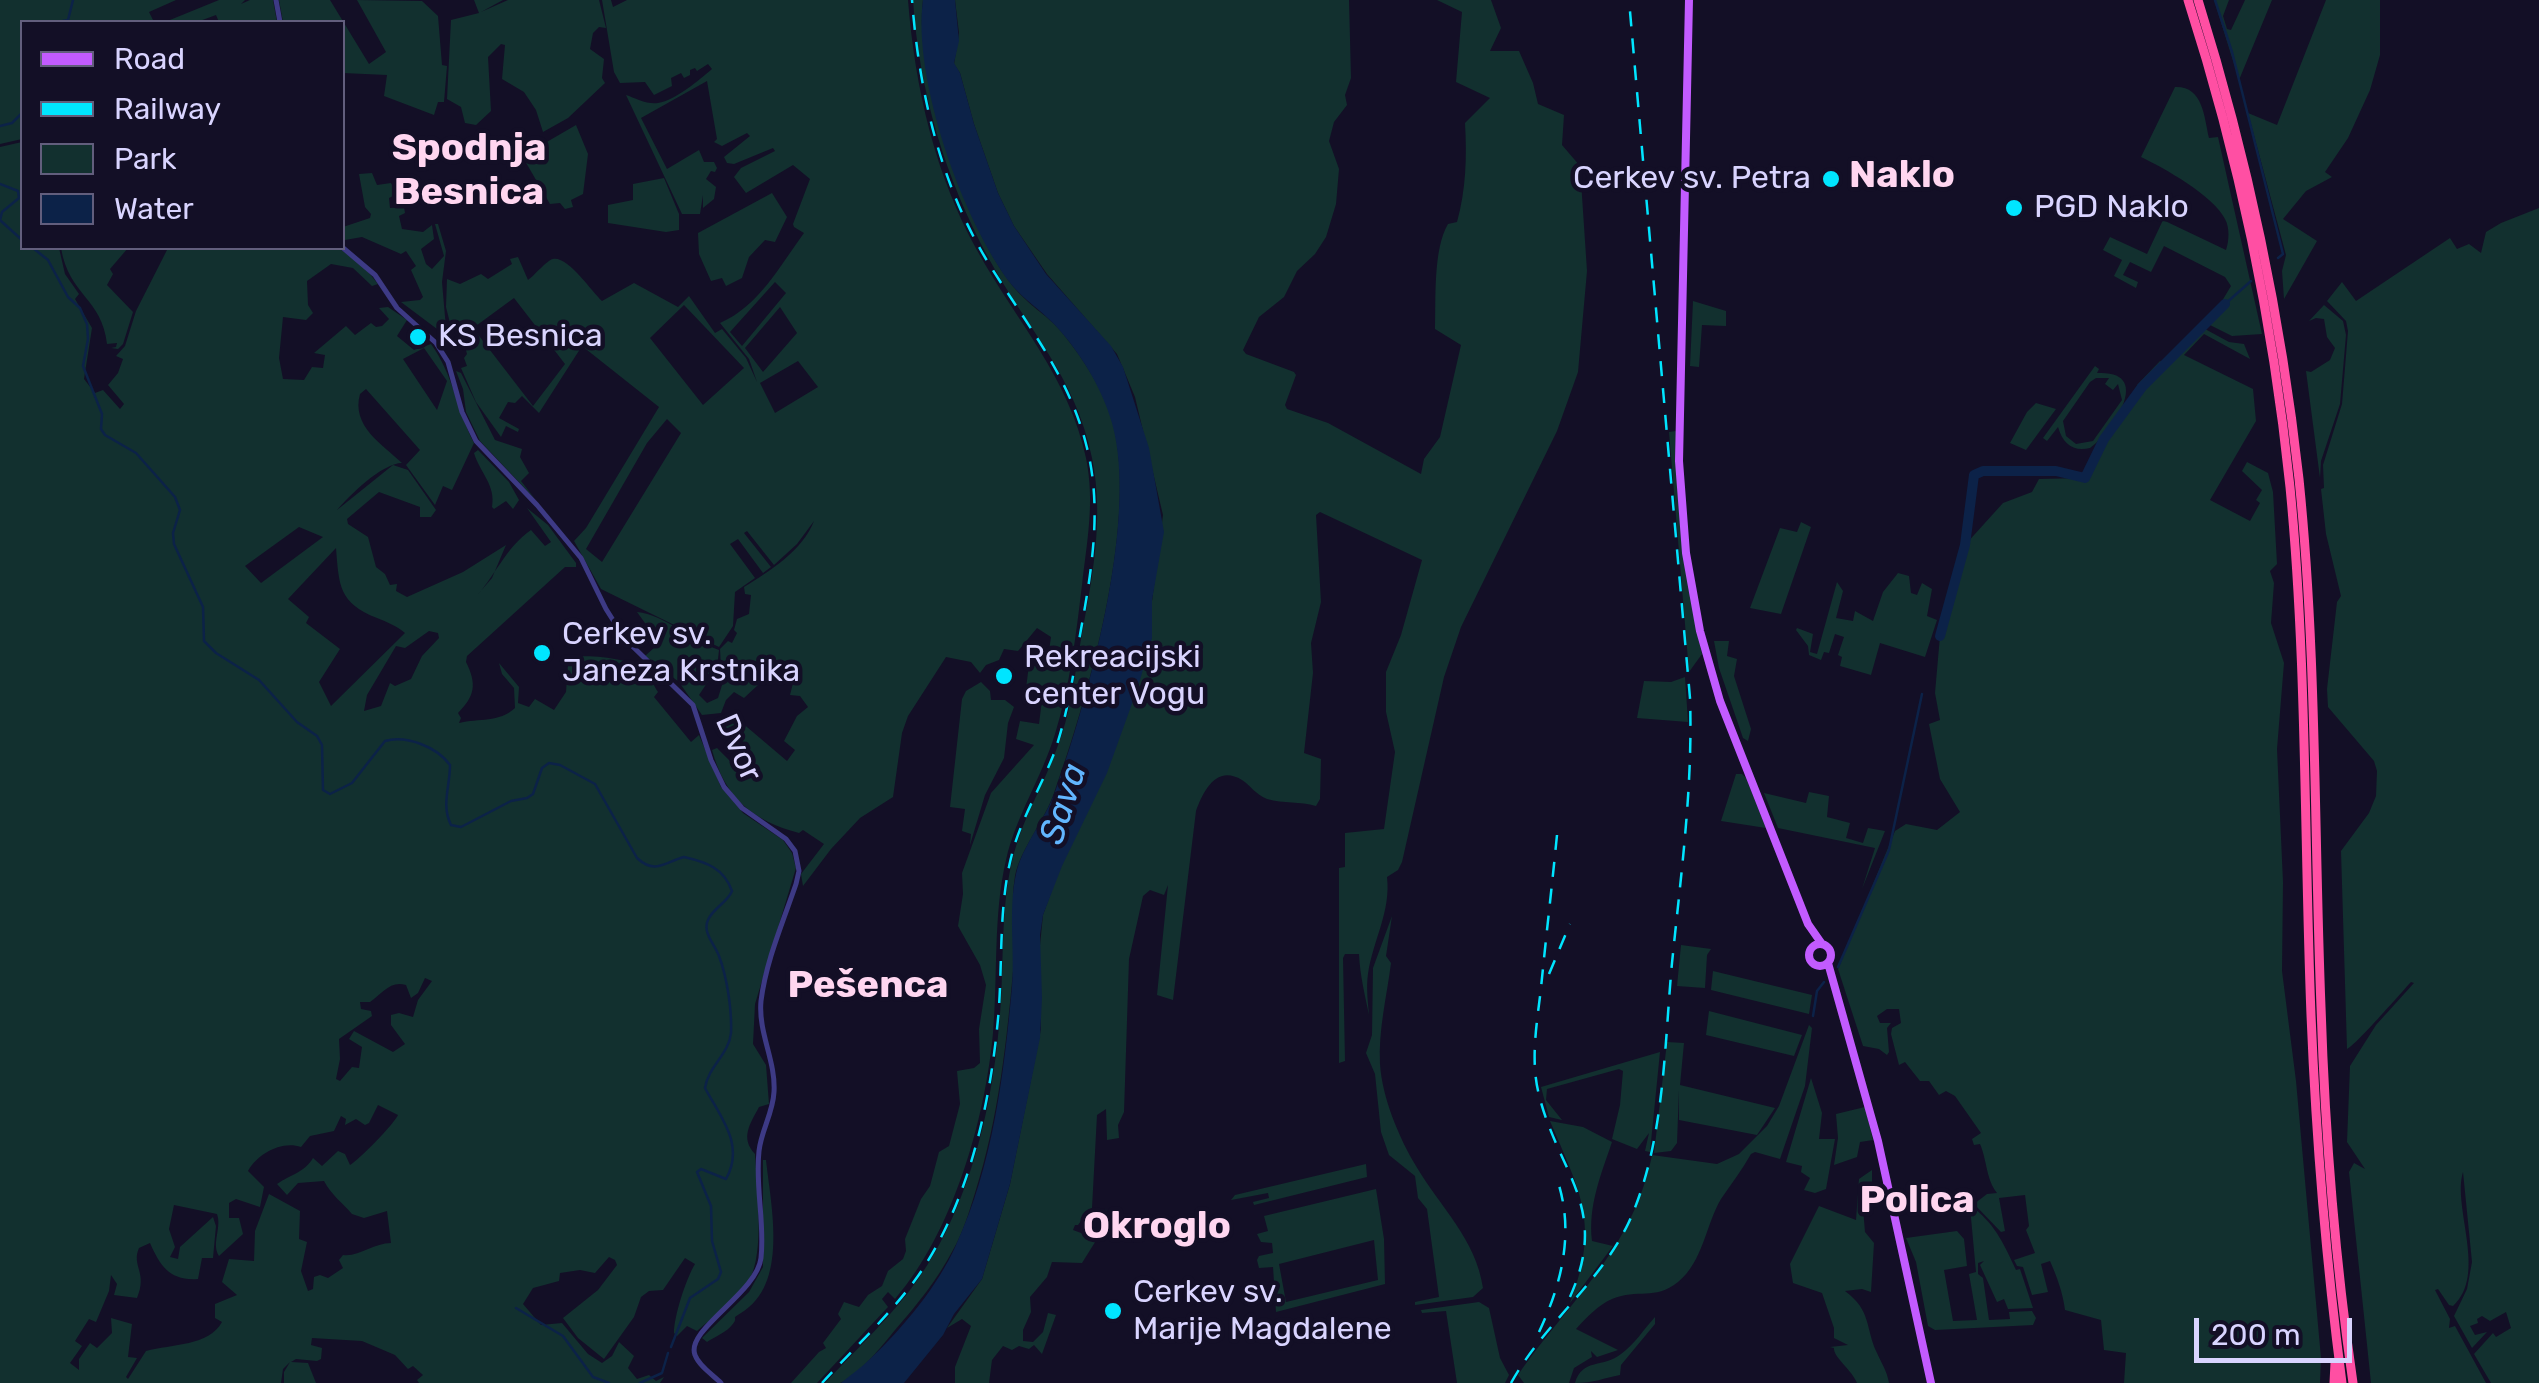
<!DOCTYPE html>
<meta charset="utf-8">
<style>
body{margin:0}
#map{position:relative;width:2539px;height:1383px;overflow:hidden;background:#130f26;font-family:Rubik,sans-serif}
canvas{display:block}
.legend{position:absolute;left:20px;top:20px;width:325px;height:230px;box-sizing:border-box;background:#130f26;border:2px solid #625e7d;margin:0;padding:12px 18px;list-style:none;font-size:30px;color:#d9d4ff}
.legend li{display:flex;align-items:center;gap:20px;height:50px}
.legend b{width:50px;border:2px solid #625e7d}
.scale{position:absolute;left:2194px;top:1318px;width:158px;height:45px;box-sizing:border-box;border:5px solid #d9d4ff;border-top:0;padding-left:12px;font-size:30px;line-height:35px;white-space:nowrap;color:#d9d4ff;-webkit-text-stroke:8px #130f26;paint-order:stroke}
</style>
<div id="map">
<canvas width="2539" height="1383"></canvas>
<ul class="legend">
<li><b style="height:12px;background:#c25bff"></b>Road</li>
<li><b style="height:12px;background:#00e5ff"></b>Railway</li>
<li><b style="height:28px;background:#12302f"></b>Park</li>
<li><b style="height:28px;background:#0c2248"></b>Water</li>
</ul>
<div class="scale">200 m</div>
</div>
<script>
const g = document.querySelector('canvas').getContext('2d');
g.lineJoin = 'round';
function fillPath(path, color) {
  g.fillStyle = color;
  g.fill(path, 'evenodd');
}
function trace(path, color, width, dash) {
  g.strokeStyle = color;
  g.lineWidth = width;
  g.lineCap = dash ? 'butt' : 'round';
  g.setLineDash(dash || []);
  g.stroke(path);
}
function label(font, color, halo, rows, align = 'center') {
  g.font = font + ' Rubik,sans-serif';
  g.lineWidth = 9;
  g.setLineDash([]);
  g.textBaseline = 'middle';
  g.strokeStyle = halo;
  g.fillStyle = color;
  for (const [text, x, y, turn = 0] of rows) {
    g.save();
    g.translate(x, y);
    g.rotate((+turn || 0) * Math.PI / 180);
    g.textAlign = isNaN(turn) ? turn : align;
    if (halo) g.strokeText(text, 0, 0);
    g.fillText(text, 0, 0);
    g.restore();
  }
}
fillPath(new Path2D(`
 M 0,0 L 176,0 L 149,12 L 154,22 L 22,22 L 22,139 L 0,144 Z
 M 219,0 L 245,0 L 241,4 L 250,0 L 273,0 L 277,22 L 219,22 L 216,15 L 197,22 L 165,22 Z
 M 279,0 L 330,0 L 369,64 L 386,52 L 357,0 L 422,1 L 438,16 L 442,65 L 447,66 L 444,102 L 438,102 L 434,115 L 384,96 L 387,75 L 343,73 L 342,22 L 283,22 Z
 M 474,0 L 503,0 L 481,12 L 508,0 L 599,0 L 606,28 L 599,27 L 593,33 L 590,49 L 604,59 L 602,78 L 605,83 L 568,118 L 543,132 L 536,110 L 524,92 L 502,79 L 505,45 L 501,44 L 488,57 L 491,111 L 476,125 L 465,123 L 461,107 L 447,99 L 451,20 L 479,13 Z
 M 602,0 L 611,0 L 613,7 L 627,0 L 908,0 C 915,88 935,175 978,252 C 1017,322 1069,378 1086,458 C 1095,502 1087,541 1082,585 C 1076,635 1070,686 1055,734 C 1042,777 1016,816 1006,860 C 993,915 998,977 993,1033 C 985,1120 953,1232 895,1299 L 888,1292 L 882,1299 L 888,1307 L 817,1383 L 791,1383 L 819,1352 L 826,1348 L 823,1343 L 841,1319 L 838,1314 L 844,1302 L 859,1307 L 868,1295 L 882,1286 L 888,1271 L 903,1259 L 906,1251 L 905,1239 L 921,1199 L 930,1186 L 939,1152 L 949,1146 L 960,1104 L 957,1071 L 974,1068 L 980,1063 L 979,1029 L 986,985 L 980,965 L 958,926 L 963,894 L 962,873 L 991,793 L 1034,745 L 1016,739 L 1020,721 L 1039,724 L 1043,692 L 1026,689 L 1029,664 L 1047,665 L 1051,637 L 1037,628 L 1018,651 L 1004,649 L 999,660 L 986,665 L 980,673 L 971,662 L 946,657 L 908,716 L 902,733 L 893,797 L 860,818 L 831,849 L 803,886 L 801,874 L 824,844 L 803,830 L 799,833 C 753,821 725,798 712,750 L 717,748 L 731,762 L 742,751 L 719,730 L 717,721 L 734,716 L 787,761 L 795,750 L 784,741 L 797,716 L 808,707 L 800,696 L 790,695 L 793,683 L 772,661 L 767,661 L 758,685 L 744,698 L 734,692 L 726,700 L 721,713 L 702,715 L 679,682 L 645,656 L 655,647 L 643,634 L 650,630 L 637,612 C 665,615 691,640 719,650 L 717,668 L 699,695 L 707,703 L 718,698 L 722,685 L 720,649 L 728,641 L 732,643 L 737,633 L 734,630 L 737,619 L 749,614 L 751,595 L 745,594 L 744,587 C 770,571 803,550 814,521 L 797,544 L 774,565 L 747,531 L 744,533 L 771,567 L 763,573 L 738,539 L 730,544 L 755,578 L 735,592 L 733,626 L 719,647 L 601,589 L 574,541 L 586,528 L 659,407 L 582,346 L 539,413 L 522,396 L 515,403 L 508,402 L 499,418 L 519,429 L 518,432 L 506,426 L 501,437 L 476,402 L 461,368 L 467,366 L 464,358 L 467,354 L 458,320 L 450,323 L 446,307 L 447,279 L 460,284 L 481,274 L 488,279 L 512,264 L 510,259 L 518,257 L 528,280 C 534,276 547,260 553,259 C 568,256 591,291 602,301 L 634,283 L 678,307 L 689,296 L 715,333 L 722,329 L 746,358 L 757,382 L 749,359 L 720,323 C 759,306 779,267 804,233 L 794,227 L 793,224 L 810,179 L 793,165 L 746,193 L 734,177 L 741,168 L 775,151 L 773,148 L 734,164 L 727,163 L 724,157 L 750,136 L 747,133 L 722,146 L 714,142 L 717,139 L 707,81 L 641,118 L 667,169 L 699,150 L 704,162 L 714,162 L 717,168 L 715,172 L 711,171 L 706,179 L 716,187 L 714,199 L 703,208 L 703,195 L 700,214 L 682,214 L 626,95 C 635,98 648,105 658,103 C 676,100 699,80 712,69 L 708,64 L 697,71 L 695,68 L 690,70 L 690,75 L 684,78 L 681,73 L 671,78 L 672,86 L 654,95 L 645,82 L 620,83 L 614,72 ZM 775,282 L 786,293 L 742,346 L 730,332 ZM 514,298 L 565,364 L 533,406 L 473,328 ZM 684,305 L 744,368 L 703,405 L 650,338 ZM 780,307 L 797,333 L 763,372 L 745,348 ZM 798,361 L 818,387 L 775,413 L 760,383 ZM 667,419 L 681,433 L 602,562 L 586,549 L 647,443 Z
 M 913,0 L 923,0 C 913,74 970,246 1024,298 C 1035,309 1048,317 1058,328 C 1082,356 1105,391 1114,427 C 1137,527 1088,698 1054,793 C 1045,820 1020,850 1015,876 C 1010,904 1016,932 1014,960 C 1007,1039 999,1117 975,1193 C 969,1212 963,1233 953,1250 C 937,1280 917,1305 895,1330 C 884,1344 857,1377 840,1383 C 836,1383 830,1383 825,1383 C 852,1354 882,1325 907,1294 C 965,1221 991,1117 999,1026 C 1005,969 999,909 1014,853 C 1024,816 1044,784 1057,748 C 1070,715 1074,680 1080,645 C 1091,583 1105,522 1092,458 C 1075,375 1027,329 989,259 C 945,178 919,91 913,0 Z
 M 955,0 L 1349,0 L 1351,78 L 1345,95 L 1347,105 L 1334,122 L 1329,141 L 1339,169 L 1336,204 L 1326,237 L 1315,254 L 1297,271 L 1284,297 L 1259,317 L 1243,350 L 1246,354 L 1294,372 L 1296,375 L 1285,405 L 1287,409 L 1328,423 L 1421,474 L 1424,459 L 1440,437 L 1461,345 L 1435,329 C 1436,300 1433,249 1448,224 L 1457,222 C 1466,190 1467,157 1465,123 L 1490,98 L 1456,82 L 1462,12 L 1437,0 L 1491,0 L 1501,28 L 1490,51 L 1519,51 L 1533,83 L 1538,104 L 1564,115 L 1562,145 L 1580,166 L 1587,271 L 1578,372 L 1557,431 L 1461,627 L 1444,677 L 1402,862 L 1398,870 L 1387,877 C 1391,912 1373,940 1368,974 C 1366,987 1368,1003 1369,1015 C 1365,995 1360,976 1359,954 L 1345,954 L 1343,958 L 1345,1061 L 1339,1063 L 1339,868 L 1345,867 L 1345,833 L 1384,829 L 1395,752 L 1386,712 L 1386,672 L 1401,635 L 1422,560 L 1320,512 L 1316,515 L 1321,602 L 1311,643 L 1313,673 L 1304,753 L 1321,759 L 1320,799 L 1316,806 C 1300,801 1284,804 1267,799 C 1255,794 1251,786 1242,780 C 1216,764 1203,792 1196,811 L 1173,1000 L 1157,995 L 1168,885 L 1164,895 L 1150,890 L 1143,896 L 1129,959 L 1124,1112 L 1118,1125 L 1119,1138 L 1107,1140 L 1106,1109 L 1097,1115 L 1092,1208 L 1107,1210 L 1104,1223 L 1088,1216 L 1085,1223 L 1081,1221 L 1078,1225 L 1075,1225 L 1073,1230 L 1097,1239 L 1082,1263 L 1052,1262 L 1047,1277 L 1030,1297 L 1031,1312 L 1023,1330 L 1023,1341 L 1033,1342 L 1043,1332 L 1048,1313 L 1056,1315 L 1042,1354 L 1034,1345 L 1029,1349 L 1019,1346 L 1012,1350 L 1003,1346 L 992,1360 L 989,1383 L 955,1383 L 955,1367 L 971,1326 L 962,1319 L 947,1328 L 982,1279 L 1010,1184 L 1041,1029 L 1039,955 L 1043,915 L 1151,609 L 1163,515 L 1135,397 L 1117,354 L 1047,274 L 1014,226 L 998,193 L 974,124 L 960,73 L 954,64 L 959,33 Z
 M 2214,0 L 2229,0 L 2223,16 L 2227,29 L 2231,30 L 2245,0 L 2272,0 L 2239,80 Z
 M 2326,0 L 2380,0 L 2380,55 L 2370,90 L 2348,138 L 2325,172 L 2332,177 L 2306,191 L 2283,219 L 2317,241 L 2284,299 L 2282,271 L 2286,255 L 2248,113 L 2277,125 Z
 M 2175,87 C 2203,86 2204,116 2209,138 L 2218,137 L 2262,334 L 2232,336 L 2208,324 L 2224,307 L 2222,301 L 2231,286 L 2225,277 L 2164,246 L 2151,272 L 2130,262 L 2123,275 L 2138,282 L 2136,288 L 2114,276 L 2122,260 L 2103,250 L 2110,237 L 2147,254 L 2163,220 L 2226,250 C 2229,241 2230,228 2225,219 C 2214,196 2164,168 2141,157 Z
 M 576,125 L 588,154 L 583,194 L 571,200 L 573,207 L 565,209 L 560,203 L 550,204 L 525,161 L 540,137 L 545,143 Z
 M 22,142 L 22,248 L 59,248 L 65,274 L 79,294 L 75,299 L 92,328 L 84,379 L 95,393 L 103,390 L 120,409 L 124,404 L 108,385 L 118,373 L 123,359 L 116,356 L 125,346 L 136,311 L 168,248 L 339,248 L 365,268 L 378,284 L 372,286 L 353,268 L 331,264 L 307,281 L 308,305 L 313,313 L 306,320 L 283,317 L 279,358 L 283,379 L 304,380 L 312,367 L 323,368 L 325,355 L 314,353 L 346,326 L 355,335 L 371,323 L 376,327 L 382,326 L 389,319 L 379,308 L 388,307 L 407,320 L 397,336 L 414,350 L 431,344 C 453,374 457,410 474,443 L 452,490 L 443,486 L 435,505 L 406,465 L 420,450 L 366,389 L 360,394 C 351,426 382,444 402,463 C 382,463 349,496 337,510 L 393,465 L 408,470 L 436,510 L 431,517 L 420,517 L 420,507 L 379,492 L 347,519 L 348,524 L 368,537 L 376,567 L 385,574 L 390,585 L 397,584 L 396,591 L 407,597 L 463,572 L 506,545 L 492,578 L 473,600 C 495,577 505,548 531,530 L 545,546 L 551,542 L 527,508 L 548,525 L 576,563 L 576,567 L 565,567 L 467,656 L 466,662 C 477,684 475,696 458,713 L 461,718 L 459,723 C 479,718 499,723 515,708 L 514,688 L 502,674 L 499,663 L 519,687 L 518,703 L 529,707 L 535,699 L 554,710 L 566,692 L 568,665 L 562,660 C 577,652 632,658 645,670 C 650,675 653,685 658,692 L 654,697 L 691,742 L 699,735 L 721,787 L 743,813 L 783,840 L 792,853 L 796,868 L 755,1004 L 753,1044 L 766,1065 L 769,1104 L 759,1107 C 750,1124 740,1138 755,1154 C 757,1188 765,1252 749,1281 C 738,1301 714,1316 697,1331 L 687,1326 L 677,1336 L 674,1333 C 674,1316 686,1279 695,1264 L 685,1258 L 663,1290 L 649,1291 L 641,1297 L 634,1317 L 604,1359 L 578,1338 L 563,1318 L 598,1290 L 617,1265 L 615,1260 L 609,1257 L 595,1273 L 580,1270 L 560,1273 L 559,1281 L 533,1288 L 523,1304 L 541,1325 L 562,1323 L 588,1354 L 602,1363 L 612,1356 L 619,1342 L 634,1356 L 628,1368 L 637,1379 L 649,1375 L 656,1381 L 664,1377 L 660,1383 L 419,1383 L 417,1380 L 423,1375 L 413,1366 L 408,1369 L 395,1355 L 362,1341 L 312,1338 L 311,1345 L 322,1348 L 321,1359 L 317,1361 L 296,1359 L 291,1362 L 308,1363 L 316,1383 L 284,1383 L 284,1372 L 290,1362 L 283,1369 L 281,1383 L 0,1383 L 0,147 ZM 424,348 L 447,381 L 437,410 L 403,359 ZM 299,527 L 323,537 L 261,583 L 245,566 ZM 336,548 C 339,586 339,603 377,618 C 387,622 397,626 405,633 L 331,706 L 319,682 L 340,649 L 306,623 L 309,617 L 288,599 ZM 429,631 L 438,633 L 439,638 L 422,656 L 411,679 L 395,686 L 390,683 L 381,706 L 364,711 L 367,695 L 396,646 L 405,648 ZM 425,978 L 432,981 L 418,1000 L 413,1017 L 399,1013 L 391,1015 L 391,1025 L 405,1044 L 393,1052 L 354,1031 L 349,1039 L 362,1047 L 359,1068 L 352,1067 L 340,1081 L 336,1079 L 340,1059 L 339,1039 L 372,1016 L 371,1011 L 361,1009 L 360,1002 L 370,1002 C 382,994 390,980 406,985 L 411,998 L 418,993 ZM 378,1105 L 398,1115 C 394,1124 359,1160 350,1165 L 345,1154 L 338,1151 L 322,1166 L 313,1158 C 305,1172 290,1175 277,1184 L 287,1195 L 298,1183 L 324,1181 C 332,1196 342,1202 352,1214 L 364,1218 L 387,1211 L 391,1243 C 374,1243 359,1257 343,1255 L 339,1260 L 343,1268 L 328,1278 L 320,1275 L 314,1277 L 313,1289 L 308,1291 L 301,1271 L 307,1242 L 299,1239 L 300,1211 L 269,1194 L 255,1231 L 254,1261 L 229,1259 L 222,1282 L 237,1295 L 215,1304 L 215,1318 L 222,1322 C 209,1346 172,1344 146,1351 L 128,1379 L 126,1377 L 137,1358 L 128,1357 L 132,1324 L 111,1318 L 112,1333 L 97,1348 L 90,1343 L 79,1359 L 79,1370 L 70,1363 L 82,1346 L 75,1341 L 89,1319 L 96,1322 L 109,1291 L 111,1275 L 117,1284 L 114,1295 L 137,1298 C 148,1272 131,1266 139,1248 L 150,1243 C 160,1266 170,1281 198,1279 L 202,1258 L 213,1258 L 216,1226 L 213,1217 L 180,1247 L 178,1259 L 170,1257 L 175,1247 L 169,1229 L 174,1205 L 217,1214 C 222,1228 211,1244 219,1256 L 243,1234 L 239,1218 L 229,1218 L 229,1203 L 236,1199 L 260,1207 L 264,1187 L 248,1171 C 257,1154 282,1140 301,1147 L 310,1136 L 334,1131 L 341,1116 L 346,1119 L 345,1125 L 356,1119 L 365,1125 L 369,1123 Z
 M 372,173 L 377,185 L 391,183 L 397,194 L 389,198 L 390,208 L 404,207 L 405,213 L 399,216 L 402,229 L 423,232 L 432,225 L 434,239 L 421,249 L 426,264 L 432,269 L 444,256 L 435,224 L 438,224 L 446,251 L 442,282 L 446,328 L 441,332 L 401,302 L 420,300 L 423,297 L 411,270 L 416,266 L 406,251 L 401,254 L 362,237 L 345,240 L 343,227 L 370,218 L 371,214 L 365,207 L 359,174 Z
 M 664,178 L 679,214 L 679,230 L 666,232 L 608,223 L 608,205 L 633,200 L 633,184 Z
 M 772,193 L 787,217 L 775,242 L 765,240 L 749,257 L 742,278 L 726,286 L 722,278 L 711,281 L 699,254 L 698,233 Z
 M 2539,208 L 2539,1383 L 2491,1383 L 2474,1354 L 2493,1333 L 2496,1337 L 2511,1328 L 2506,1312 L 2490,1321 L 2482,1316 L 2477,1319 L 2478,1323 L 2470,1326 L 2475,1335 L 2487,1332 L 2472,1348 L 2454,1316 L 2467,1289 L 2472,1262 L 2463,1172 C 2452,1207 2488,1275 2453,1306 L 2449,1305 L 2438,1289 L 2435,1290 L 2450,1319 L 2449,1328 L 2455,1326 L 2486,1383 L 2371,1383 L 2349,1172 L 2354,1163 L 2365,1169 L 2347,1142 L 2350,1066 L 2376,1025 L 2414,983 L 2411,982 C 2399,995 2356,1045 2347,1049 L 2341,851 L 2369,813 L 2376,796 L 2377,771 L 2374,761 L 2328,707 L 2327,689 L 2337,602 L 2341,596 L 2326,534 L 2321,489 L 2324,488 L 2323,465 L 2342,404 L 2348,331 L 2346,321 L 2327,301 L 2342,282 L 2356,301 L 2450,238 L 2457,249 L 2469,244 L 2481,253 L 2486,232 L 2501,223 Z
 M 61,248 L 128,248 L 110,269 L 113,274 L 107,285 L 133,312 L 123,344 L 118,349 L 111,348 L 116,347 L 117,343 L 107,344 C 102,298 69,296 61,248 Z
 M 1693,301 L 1726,311 L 1726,326 L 1702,325 L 1699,367 L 1690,366 Z
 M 2324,305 L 2343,321 L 2346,335 L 2340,404 L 2321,461 L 2320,478 L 2306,371 L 2311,372 L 2330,360 L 2335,348 L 2327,337 L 2324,319 L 2316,318 L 2309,321 Z
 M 2205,329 L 2229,342 L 2244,344 L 2250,359 L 2204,334 L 2184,355 L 2253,389 L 2256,421 L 2210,500 L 2250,521 L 2260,503 L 2256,500 L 2262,490 L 2242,471 L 2247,462 L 2268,473 L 2273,492 L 2277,564 L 2270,571 L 2274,583 L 2271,623 L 2284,663 L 2277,749 L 2283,882 L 2282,971 L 2296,1081 L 2321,1358 L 2320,1383 L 2124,1383 L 2126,1353 L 2104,1350 L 2101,1320 L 2065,1310 C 2063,1293 2057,1277 2050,1261 L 2041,1264 L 2048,1292 L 2032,1295 L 2023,1267 L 2017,1266 L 2014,1260 L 2035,1253 L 2026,1230 L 2029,1226 L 2025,1195 L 1999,1198 L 2005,1231 L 2001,1232 L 1974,1204 L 1987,1194 L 1997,1193 C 1986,1179 1987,1160 1980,1144 L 1974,1145 L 1972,1139 L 1981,1133 L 1955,1096 L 1946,1091 L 1939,1095 L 1929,1081 L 1920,1081 L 1905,1062 L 1899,1065 L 1891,1034 L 1892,1028 L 1901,1023 L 1899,1009 L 1887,1009 L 1877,1016 L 1880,1023 L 1891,1023 L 1887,1028 L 1889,1052 L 1887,1055 L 1879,1049 L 1863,1046 L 1838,969 L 1895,831 L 1906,824 L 1937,830 L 1960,812 L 1940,779 L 1929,724 L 1940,720 L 1935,693 L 1940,636 L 1965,545 L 2003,503 L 2032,492 L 2039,479 L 2085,478 L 2104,439 L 2142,388 L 2137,385 L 2160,361 L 2164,363 L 2158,373 Z
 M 2095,366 L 2099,369 L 2097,373 C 2155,370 2112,432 2090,448 C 2073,452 2063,444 2058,427 L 2047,441 L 2043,438 ZM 2096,378 L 2109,378 L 2105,384 L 2113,390 L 2118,384 L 2122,400 L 2093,441 L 2076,444 L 2066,436 L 2063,421 L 2090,382 Z
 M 456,371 L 461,373 L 495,440 L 522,449 L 520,457 L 529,473 L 521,481 L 535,499 L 480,441 L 466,412 L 463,389 Z
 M 2036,403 L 2056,409 L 2026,450 L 2010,443 L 2027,412 Z
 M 1676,431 C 1675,507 1686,580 1702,654 L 1689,672 L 1669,432 Z
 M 478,450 L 509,482 L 519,500 L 513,509 L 506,501 L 494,509 L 492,507 C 496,485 480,473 474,453 Z
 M 1801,522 L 1811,527 L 1781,614 L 1750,608 L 1780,528 L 1797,532 Z
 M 1898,573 L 1909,576 L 1911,593 L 1917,595 L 1922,583 L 1932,589 L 1927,616 L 1937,620 L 1925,657 L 1880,643 L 1871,675 L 1840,666 L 1842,657 L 1838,655 L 1844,637 L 1835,634 L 1829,653 L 1824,652 L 1821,660 L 1809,655 L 1808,646 L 1796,630 L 1797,628 L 1813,634 L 1810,652 L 1817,654 L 1837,582 L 1843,591 L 1836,618 L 1853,621 L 1855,611 L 1873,621 L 1883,592 Z
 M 1714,641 L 1729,641 L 1727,656 L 1737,659 L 1734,676 L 1751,729 L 1748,741 L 1743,738 L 1719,668 Z
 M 1685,677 L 1688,722 L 1637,718 L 1644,681 L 1671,682 Z
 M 981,682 L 990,691 L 991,700 L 1005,700 L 1014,707 L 1008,723 L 1004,758 L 985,795 L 970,845 L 971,834 L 962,831 L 965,809 L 950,807 L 962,699 L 966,691 Z
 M 1736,774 L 1742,774 L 1746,778 L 1766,828 L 1721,821 Z
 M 1809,792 L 1829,796 L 1827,817 L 1850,823 L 1846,838 L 1863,843 L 1868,828 L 1885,831 L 1862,889 L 1875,848 L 1778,828 L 1764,793 L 1806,803 Z
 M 1392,916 L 1386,956 L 1391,963 C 1387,995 1378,1031 1380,1064 C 1382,1097 1399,1138 1416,1166 C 1440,1207 1476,1239 1483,1288 L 1473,1297 L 1415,1305 L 1415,1302 L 1439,1297 L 1427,1209 L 1418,1198 L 1415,1176 L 1389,1155 L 1381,1132 L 1375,1074 L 1366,1053 L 1372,1035 L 1373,968 Z
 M 1681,945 L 1711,949 L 1707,955 L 1705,988 L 1677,986 Z
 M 1713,971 L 1812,995 L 1809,1014 L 1711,990 Z
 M 1709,1011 L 1802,1035 L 1794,1056 L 1706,1035 Z
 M 1809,1025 L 1812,1028 L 1805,1086 L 1780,1159 L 1755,1152 L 1751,1154 C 1742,1170 1731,1184 1721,1199 C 1706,1224 1703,1262 1678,1282 C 1654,1301 1638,1288 1612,1299 C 1598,1305 1586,1318 1576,1329 L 1618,1350 L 1597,1357 L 1591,1351 L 1592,1357 L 1574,1368 L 1569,1383 L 1524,1383 L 1518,1375 C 1570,1300 1633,1249 1652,1155 L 1717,1164 L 1739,1154 L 1767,1126 L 1779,1106 Z
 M 1667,1042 L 1684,1043 L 1680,1085 L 1775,1108 L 1757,1135 L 1679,1120 L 1679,1090 L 1677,1143 L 1671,1151 L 1654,1153 Z
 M 1660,1052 L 1650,1152 L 1645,1151 L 1649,1133 L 1637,1149 L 1612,1139 L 1620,1105 L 1623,1071 L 1619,1069 L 1547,1089 L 1546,1100 L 1562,1120 L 1549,1117 L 1541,1087 Z
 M 1811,1078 L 1822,1113 L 1819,1139 L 1835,1139 L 1826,1189 L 1815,1193 L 1804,1190 L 1810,1178 L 1801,1172 L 1802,1166 L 1786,1162 Z
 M 1865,1107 L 1873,1140 L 1860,1142 L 1857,1157 L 1834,1165 L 1838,1138 L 1836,1114 Z
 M 1550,1121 L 1583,1127 L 1612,1142 C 1601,1175 1588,1205 1592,1241 L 1613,1246 L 1570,1303 C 1600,1224 1581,1194 1550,1121 Z
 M 763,1160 L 766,1160 C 771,1207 789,1284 741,1313 C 729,1320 740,1316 732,1325 C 728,1331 713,1338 707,1342 L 702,1338 L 749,1292 L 763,1267 Z
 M 1366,1164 L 1367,1177 L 1254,1205 L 1253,1202 L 1269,1198 L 1268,1193 L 1231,1200 L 1235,1195 Z
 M 1872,1170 L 1872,1207 L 1863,1208 L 1865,1232 L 1874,1243 L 1871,1292 L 1862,1289 L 1845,1291 C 1872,1311 1865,1328 1877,1353 C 1882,1364 1887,1371 1889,1383 L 1857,1383 C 1852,1370 1833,1357 1834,1348 L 1830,1347 L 1848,1345 L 1834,1338 L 1834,1328 L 1822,1293 L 1793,1283 L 1790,1264 L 1819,1206 L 1856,1220 L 1859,1179 Z
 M 1376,1189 L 1384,1239 L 1385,1284 L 1276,1312 L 1273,1267 L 1259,1268 L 1257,1260 L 1259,1256 L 1273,1253 L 1272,1243 L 1261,1242 L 1257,1234 L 1268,1231 L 1264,1216 ZM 1374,1240 L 1378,1280 L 1286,1302 L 1279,1264 Z
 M 1970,1207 L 1973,1213 L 1975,1209 C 1996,1226 2005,1246 2016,1270 L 2020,1269 L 2033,1308 L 2008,1309 L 2004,1299 L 1997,1302 L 1980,1265 L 1984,1261 L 1978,1263 L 1978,1274 L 1983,1278 L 1989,1320 L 2010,1319 L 2009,1312 L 2032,1311 L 2036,1318 L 2033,1325 L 1935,1330 L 1928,1326 L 1916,1262 L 1906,1238 L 1957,1231 L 1964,1239 L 1967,1266 L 1944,1270 L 1953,1321 L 1977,1320 L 1969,1274 L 1976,1272 Z
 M 1479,1302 L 1489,1308 L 1500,1358 L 1509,1375 L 1505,1383 L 1457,1383 L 1446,1311 L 1422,1313 L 1421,1310 Z
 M 1655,1317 L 1655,1324 L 1621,1365 L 1620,1375 C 1604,1378 1594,1383 1575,1383 C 1582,1358 1604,1368 1621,1354 C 1634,1345 1644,1329 1655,1317 Z`), '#12302f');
fillPath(new Path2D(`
 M 923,0 L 955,0 L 959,41 L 954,63 L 960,73 L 974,124 L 998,193 L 1014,226 L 1046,274 L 1111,346 L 1123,367 L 1149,448 L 1164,532 L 1152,600 L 1152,638 L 1138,687 L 1107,773 L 1062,866 L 1043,915 L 1040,935 L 1042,998 L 1040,1038 L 1010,1184 L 982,1279 L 954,1314 L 943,1335 L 904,1383 L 841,1383 C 850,1375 861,1368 870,1359 C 903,1328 938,1286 956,1245 C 993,1165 1004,1074 1012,987 C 1015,950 1008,910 1016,874 C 1022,846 1045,820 1055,792 C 1088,699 1139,519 1112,423 C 1102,388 1080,352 1055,325 C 1042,311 1024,300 1011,284 C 963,222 912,78 923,0 Z`), '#0c2248');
trace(new Path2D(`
 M 2215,0 L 2232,52 L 2283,254 L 2278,258
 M 58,22 L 68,20 L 73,0
 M 0,126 L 12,123 L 22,113
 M 0,184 L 18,191 L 19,198 L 2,212 L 0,220
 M 1,221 L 22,240
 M 33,248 L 48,260 L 68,297 L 80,308 L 87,324 L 88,339 L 83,366 L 102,414 L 101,429 L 105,435 L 136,453 L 175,497 L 180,510 L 173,533 L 174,544 L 203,607 L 204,641 L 216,653 L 259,680 L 297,722 L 317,736 L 322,745 L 323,790 L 330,794 L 352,783 L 385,741 C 407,735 437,747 450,765 C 450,787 441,805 451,825 L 461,827 L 511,801 L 527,798 L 533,794 L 542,768 L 549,763 L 560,765 L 595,784 L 637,858 C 655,875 665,862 684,857 C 706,862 724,868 732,891 C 727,903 713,908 708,920 C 702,932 715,945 719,956 C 727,977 732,1010 731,1033 C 729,1054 708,1067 705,1088 C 721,1118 745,1145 726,1179 L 701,1169 L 697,1172 L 711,1206 L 712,1241 L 721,1272 L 718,1279 L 690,1298 L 671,1347
 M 2225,304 L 2251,281
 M 1838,967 L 1889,850 L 1922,694
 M 1813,1016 L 1817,991 L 1824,982
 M 516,1308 L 563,1336 L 593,1377 L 609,1383
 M 640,1383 L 662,1373 L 668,1353`), '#0c2248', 2.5);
trace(new Path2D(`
 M 1940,636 L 1965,545 L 1974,475 L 1983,471 L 2056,471 L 2085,478 L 2104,439 L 2142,387 L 2225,304`), '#0c2248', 10);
trace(new Path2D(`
 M 276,0 L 280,22
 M 342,247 L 375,275 L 397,308 L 436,343 L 448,362 L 462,412 L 476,441 L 537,505 L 581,558 L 606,609 L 625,639 L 693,705 L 711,760 L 724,787 L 742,808 L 786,839 L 795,851 L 799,871 L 796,884 C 783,922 766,961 761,1001 C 758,1033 776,1061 774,1092 C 773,1113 761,1131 759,1151 C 755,1187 765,1223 761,1258 C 757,1293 685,1330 695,1355 C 699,1366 713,1375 721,1383`), '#3d3a85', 5);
trace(new Path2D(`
 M 1689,0 L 1679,461 L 1686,553 L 1700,631 L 1720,701 L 1808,924 L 1822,944
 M1809 955a11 11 0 1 1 22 0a11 11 0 1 1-22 0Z
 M 1828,963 L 1878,1141 L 1931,1383`), '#c25bff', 8);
trace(new Path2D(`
 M 2188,0 C 2239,158 2273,322 2290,487 C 2307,662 2304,839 2311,1015 C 2316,1138 2326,1261 2342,1383
 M 2198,0 C 2247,156 2281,316 2299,479 C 2317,655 2314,831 2321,1007 C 2325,1133 2335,1259 2353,1383
 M 2334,1383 L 2335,1363`), '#ff4fa3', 9);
trace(new Path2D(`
 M 1557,835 C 1552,886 1546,937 1541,988 C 1537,1023 1530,1060 1539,1095 C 1559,1175 1611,1208 1569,1299
 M 1549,974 L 1570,924
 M 1539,1332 C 1563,1281 1575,1229 1556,1176
 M 822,1383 C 854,1348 890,1315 918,1276 C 968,1204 990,1106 998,1019 C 1003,965 998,907 1012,854 C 1021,819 1040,789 1053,756 C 1066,721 1072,683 1078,646 C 1090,579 1104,511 1086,444 C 1068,373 1023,320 986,259 C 939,180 919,90 912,0
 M 1511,1383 C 1543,1325 1599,1284 1628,1224 C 1665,1144 1664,1049 1672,963 C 1681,874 1693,787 1690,698 L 1629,0`), '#00e5ff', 2.5, [15, 12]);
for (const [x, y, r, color] of [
 [1831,179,10,"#00e5ff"],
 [2014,208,10,"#00e5ff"],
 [418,337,10,"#00e5ff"],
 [542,653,10,"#00e5ff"],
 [1004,676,10,"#00e5ff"],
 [1113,1311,10,"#00e5ff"]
]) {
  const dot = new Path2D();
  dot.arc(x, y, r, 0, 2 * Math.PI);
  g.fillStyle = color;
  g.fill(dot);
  trace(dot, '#130f26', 4);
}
label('32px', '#d9d4ff', '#130f26', [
 ["Cerkev sv. Petra",1811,179,"right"],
 ["PGD Naklo",2034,208],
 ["KS Besnica",438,337],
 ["Cerkev sv.",562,635],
 ["Janeza Krstnika",562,672],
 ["Rekreacijski",1024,658],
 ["center Vogu",1024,695],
 ["Cerkev sv.",1133,1293],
 ["Marije Magdalene",1133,1330]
], 'left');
label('32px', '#d9d4ff', '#130f26', [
 ["Dvor",738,748,66]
]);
label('italic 35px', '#62b6ff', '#130f26', [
 ["Sava",1064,804,-72]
]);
label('bold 38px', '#ffd6f0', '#130f26', [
 ["Spodnja",469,149],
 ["Besnica",469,193],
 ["Naklo",1902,176],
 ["Pešenca",868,986],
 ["Polica",1917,1201],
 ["Okroglo",1157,1227]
]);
</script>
